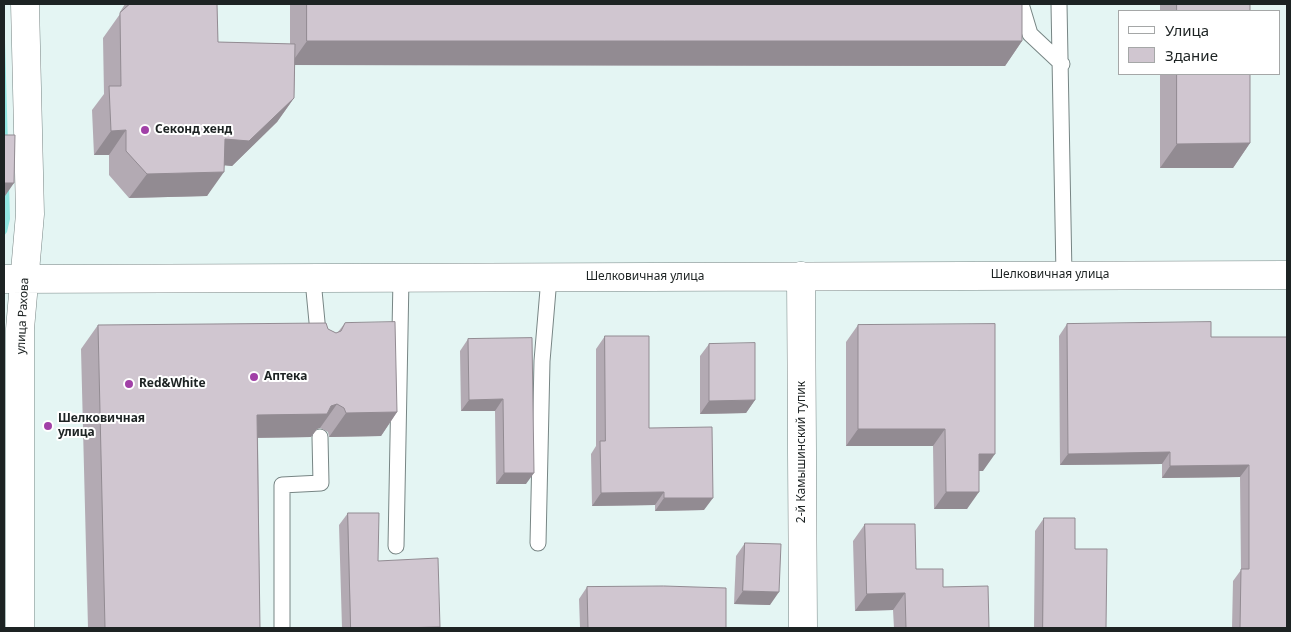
<!DOCTYPE html>
<meta charset="utf-8">
<style>
body{margin:0}
#map{position:relative;width:1291px;height:632px;overflow:hidden;background:#e4f5f3;font-family:"Noto Sans",sans-serif}
canvas{display:block}
.frame{position:absolute;inset:0;border:5px solid #1d2323;pointer-events:none}
.legend{position:absolute;left:1118px;top:10px;width:162px;height:65px;box-sizing:border-box;background:#fff;border:1px solid #a5a7a7;margin:0;padding:6px 9px;list-style:none;font-size:15px;color:#1d2323}
.legend li{display:flex;align-items:center;gap:10px;height:25px}
.legend b{width:25px;border:1px solid #a5a7a7}
</style>
<div id="map">
<canvas width="1291" height="632"></canvas>
<div class="frame"></div>
<ul class="legend">
<li><b style="height:6px;background:#fff"></b>Улица</li>
<li><b style="height:14px;background:#d0c6d0"></b>Здание</li>
</ul>
</div>
<script>
const g = document.querySelector('canvas').getContext('2d');
g.lineJoin = 'round';
function fillPath(path, color) {
  g.fillStyle = color;
  g.fill(path, 'evenodd');
}
function trace(path, color, width, dash) {
  g.strokeStyle = color;
  g.lineWidth = width;
  g.lineCap = dash ? 'butt' : 'round';
  g.setLineDash(dash || []);
  g.stroke(path);
}
function label(font, color, halo, rows, align = 'center') {
  g.font = font + ' "Noto Sans",sans-serif';
  g.lineWidth = 4;
  g.setLineDash([]);
  g.textBaseline = 'middle';
  g.strokeStyle = halo;
  g.fillStyle = color;
  for (const [text, x, y, turn = 0] of rows) {
    g.save();
    g.translate(x, y);
    g.rotate((+turn || 0) * Math.PI / 180);
    g.textAlign = isNaN(turn) ? turn : align;
    if (halo) g.strokeText(text, 0, 0);
    g.fillText(text, 0, 0);
    g.restore();
  }
}
fillPath(new Path2D(`
 M 4,4 L 10,219 L 7,232 L 4,236 Z`), '#92e7e3');
const lane = new Path2D(`
 M 1021,4 L 1030,34 L 1062,64
 M 1059,4 L 1064,275
 M 313,280 L 319,343
 M 538,543 L 542,361 L 549,278
 M 396,546 L 401,278
 M 282,628 L 282,485 L 321,483 L 320,437`);
const street = new Path2D(`
 M 801,276 L 803,628
 M 4,279 L 1287,275
 M 20,628 L 20,329 L 30,214 L 25,4`);
trace(lane, '#778584', 17);
trace(street, '#778584', 29);
trace(lane, '#fff', 15);
trace(street, '#fff', 28);
fillPath(new Path2D(`
 M 125,4 L 217,4 L 218,42 L 290,44 L 290,4 L 1022,4 L 1022,41 L 1005,66 L 295,65 L 294,98 L 277,122 L 232,166 L 225,165 L 207,196 L 129,198 L 109,175 L 109,155 L 94,155 L 92,110 L 104,94 L 103,38 L 120,14 L 120,12 Z
 M 1160,4 L 1250,4 L 1250,11 L 1160,11 Z
 M 1160,74 L 1250,74 L 1250,143 L 1233,168 L 1160,168 Z
 M 345,323 L 397,412 L 381,436 L 329,437 L 328,432 L 320,428 L 317,429 L 311,437 L 258,438 L 260,628 L 88,628 L 81,349 L 98,325 L 328,329 L 336,333 L 338,332 Z
 M 1067,324 L 1211,337 L 1287,337 L 1287,628 L 1232,628 L 1233,581 L 1241,570 L 1240,477 L 1162,478 L 1162,464 L 1060,465 L 1059,336 Z
 M 858,325 L 983,471 L 979,471 L 967,509 L 934,509 L 933,446 L 846,446 L 846,342 Z
 M 605,336 L 649,428 L 704,510 L 655,511 L 655,505 L 592,506 L 591,454 L 596,446 L 596,349 Z
 M 532,338 L 526,484 L 496,484 L 495,411 L 461,411 L 460,351 L 468,339 Z
 M 709,344 L 755,400 L 746,413 L 700,414 L 700,356 Z
 M 348,513 L 378,561 L 440,627 L 439,628 L 342,628 L 339,525 Z
 M 1044,518 L 1106,628 L 1034,628 L 1035,531 Z
 M 865,524 L 916,569 L 943,587 L 989,628 L 894,628 L 893,610 L 855,611 L 853,541 Z
 M 745,543 L 770,605 L 734,604 L 736,556 Z
 M 587,587 L 726,628 L 580,628 L 579,599 Z`), '#b3aab3');
fillPath(new Path2D(`
 M 307,41 L 1022,41 L 1005,66 L 290,65 Z
 M 294,98 L 277,122 L 232,166 L 208,164 L 225,139 Z
 M 126,130 L 109,155 L 94,155 L 111,131 Z
 M 1250,143 L 1233,168 L 1160,168 L 1177,144 Z
 M 224,172 L 207,196 L 129,198 L 147,174 Z
 M 4,183 L 14,183 L 5,196 L 4,196 Z
 M 503,399 L 495,411 L 461,411 L 469,400 Z
 M 755,400 L 746,413 L 700,414 L 709,401 Z
 M 337,404 L 320,428 L 317,429 L 311,437 L 241,438 L 257,415 Z
 M 397,412 L 381,436 L 329,437 L 346,413 Z
 M 858,429 L 945,429 L 933,446 L 846,446 Z
 M 1170,452 L 1162,464 L 1060,465 L 1068,454 Z
 M 979,454 L 995,454 L 983,471 L 967,471 Z
 M 1249,465 L 1240,477 L 1162,478 L 1170,466 Z
 M 504,473 L 534,473 L 526,484 L 496,484 Z
 M 664,492 L 655,505 L 592,506 L 601,493 Z
 M 946,492 L 979,492 L 967,509 L 934,509 Z
 M 664,498 L 713,498 L 704,510 L 655,511 Z
 M 743,591 L 779,592 L 770,605 L 734,604 Z
 M 905,593 L 893,610 L 855,611 L 867,594 Z
 M 440,627 L 439,628 L 396,628 Z`), '#928b92');
const building = new Path2D(`
 M 130,4 L 217,4 L 218,42 L 295,44 L 294,98 L 249,141 L 225,139 L 224,172 L 147,174 L 126,151 L 126,130 L 111,131 L 109,86 L 121,86 L 120,13 Z
 M 307,4 L 1022,4 L 1022,41 L 307,41 Z
 M 1177,4 L 1250,4 L 1250,11 L 1177,11 Z
 M 1177,74 L 1250,74 L 1250,143 L 1177,144 Z
 M 4,135 L 15,135 L 14,183 L 4,183 Z
 M 395,322 L 397,412 L 346,413 L 344,408 L 337,404 L 331,406 L 327,414 L 257,415 L 260,628 L 105,628 L 98,325 L 326,323 L 328,329 L 336,333 L 341,331 L 345,323 Z
 M 1211,322 L 1211,337 L 1287,337 L 1287,628 L 1240,628 L 1241,569 L 1249,569 L 1249,465 L 1170,466 L 1170,452 L 1068,454 L 1067,324 Z
 M 995,324 L 995,454 L 979,454 L 979,492 L 946,492 L 945,429 L 858,429 L 858,325 Z
 M 605,336 L 649,336 L 649,428 L 712,427 L 713,498 L 664,498 L 664,492 L 601,493 L 600,441 L 605,441 Z
 M 532,338 L 534,473 L 504,473 L 503,399 L 469,400 L 468,339 Z
 M 755,343 L 755,400 L 709,401 L 709,344 Z
 M 348,513 L 379,513 L 378,561 L 438,558 L 440,627 L 396,628 L 351,628 Z
 M 1044,518 L 1075,518 L 1075,549 L 1107,549 L 1106,628 L 1043,628 Z
 M 865,524 L 915,524 L 916,569 L 943,569 L 943,587 L 988,586 L 989,628 L 906,628 L 905,593 L 867,594 Z
 M 745,543 L 781,544 L 779,592 L 743,591 Z
 M 664,586 L 726,588 L 726,628 L 588,628 L 587,587 Z`);
fillPath(building, '#d0c6d0');
trace(building, '#928b92', 1);
for (const [x, y, r, color] of [
 [145,130,5,"#a140a7"],
 [254,377,5,"#a140a7"],
 [129,384,5,"#a140a7"],
 [48,426,5,"#a140a7"]
]) {
  const dot = new Path2D();
  dot.arc(x, y, r, 0, 2 * Math.PI);
  g.fillStyle = color;
  g.fill(dot);
  trace(dot, '#fff', 2);
}
label('bold 12px', '#1d2323', '#fff', [
 ["Секонд хенд",155,130],
 ["Аптека",264,377],
 ["Red&White",139,384],
 ["Шелковичная",58,419],
 ["улица",58,433]
], 'left');
label('12px', '#1d2323', '#fff', [
 ["Шелковичная улица",1050,275],
 ["Шелковичная улица",645,277],
 ["улица Рахова",23,316,-87],
 ["2-й Камышинский тупик",802,452,-90]
]);
</script>
